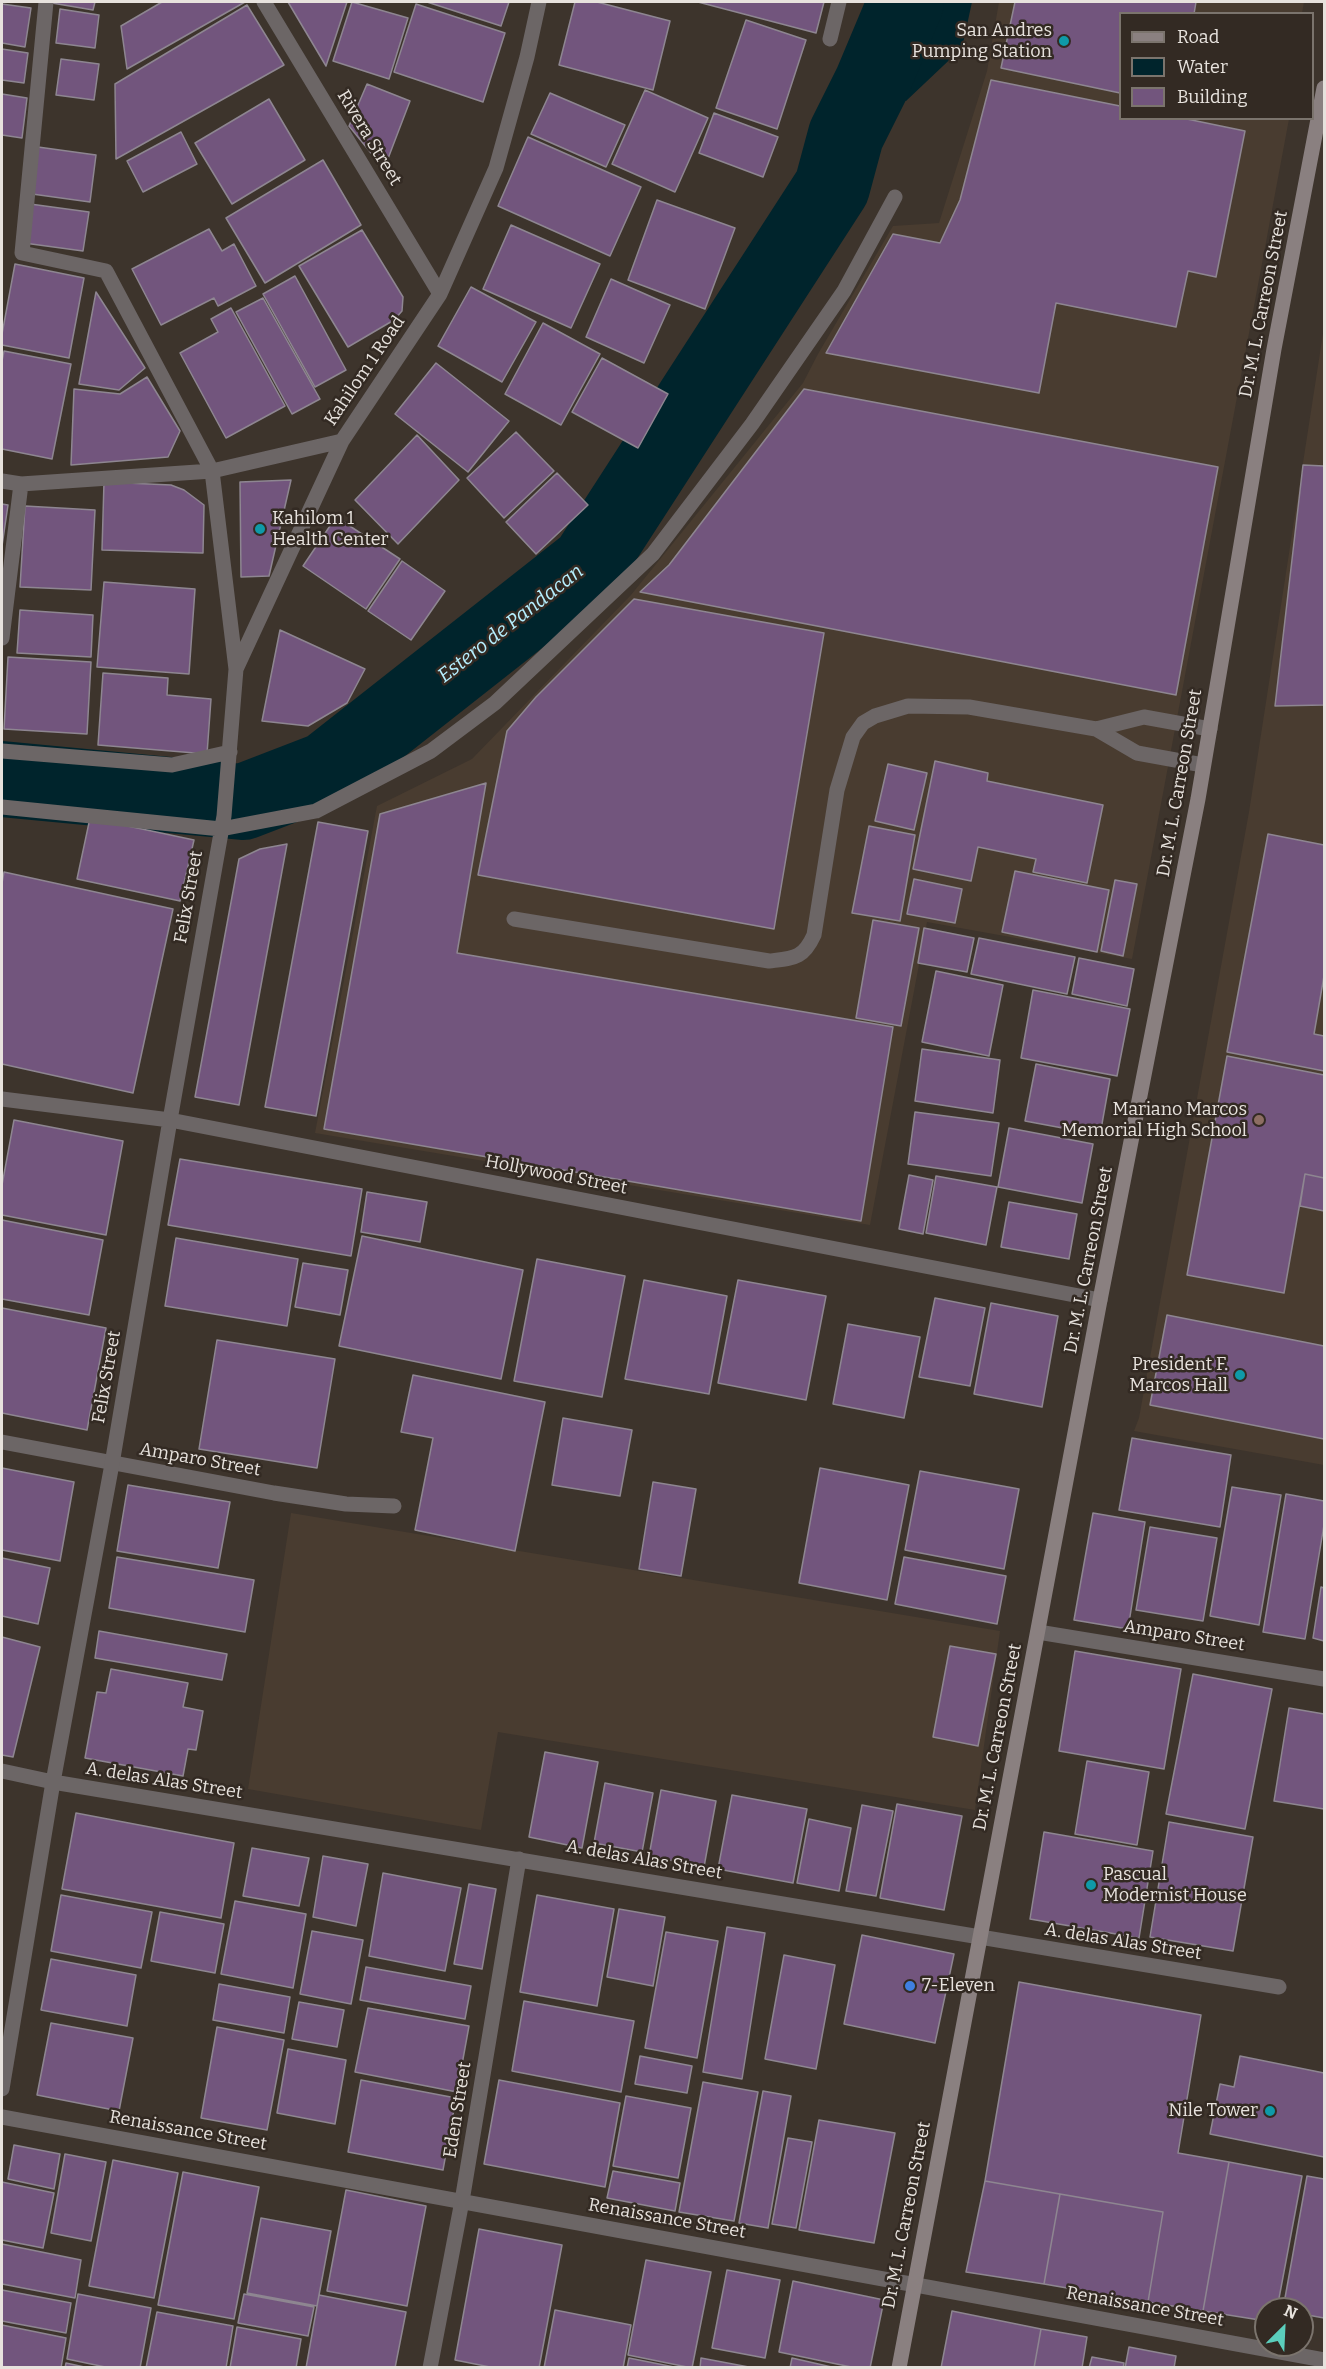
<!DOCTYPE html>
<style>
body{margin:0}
#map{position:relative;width:1326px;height:2369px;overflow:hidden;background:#3d342c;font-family:Bitter,serif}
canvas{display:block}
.frame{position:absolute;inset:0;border:3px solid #e7e2dd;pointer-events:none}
.legend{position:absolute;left:1119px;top:12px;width:195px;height:108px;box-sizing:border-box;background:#332a23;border:2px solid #7b746d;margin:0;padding:8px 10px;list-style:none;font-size:18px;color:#e7e2dd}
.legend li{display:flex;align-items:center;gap:12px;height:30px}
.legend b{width:30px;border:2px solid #7b746d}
.north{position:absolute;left:1254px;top:2297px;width:60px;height:60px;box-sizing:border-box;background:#332a23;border:2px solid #7b746d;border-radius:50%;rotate:24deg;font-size:16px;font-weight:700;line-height:24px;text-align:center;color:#e7e2dd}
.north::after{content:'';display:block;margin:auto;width:21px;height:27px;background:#5bcebc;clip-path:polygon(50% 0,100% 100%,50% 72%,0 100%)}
</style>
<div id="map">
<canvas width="1326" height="2369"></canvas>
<div class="frame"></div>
<ul class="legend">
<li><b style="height:8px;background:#8a8080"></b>Road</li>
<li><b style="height:16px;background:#00242c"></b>Water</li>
<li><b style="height:16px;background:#72557d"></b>Building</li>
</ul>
<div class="north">N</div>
</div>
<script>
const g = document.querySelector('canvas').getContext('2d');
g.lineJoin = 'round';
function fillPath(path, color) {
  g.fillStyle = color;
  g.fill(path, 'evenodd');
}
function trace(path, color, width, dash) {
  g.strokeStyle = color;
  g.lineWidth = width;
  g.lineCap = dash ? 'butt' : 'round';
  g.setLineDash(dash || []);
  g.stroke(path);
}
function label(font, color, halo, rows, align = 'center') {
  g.font = font + ' Bitter,serif';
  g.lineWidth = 5;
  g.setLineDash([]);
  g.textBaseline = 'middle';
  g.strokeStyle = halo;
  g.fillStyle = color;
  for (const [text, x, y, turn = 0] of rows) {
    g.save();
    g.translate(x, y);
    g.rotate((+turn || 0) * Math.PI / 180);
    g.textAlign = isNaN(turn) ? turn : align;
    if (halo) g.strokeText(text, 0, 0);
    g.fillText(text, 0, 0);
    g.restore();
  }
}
fillPath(new Path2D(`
 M 999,2 L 1304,2 L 1302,13 L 1120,14 L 1120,118 L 1289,119 L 1132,959 L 927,922 L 870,1225 L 315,1133 L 377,806 L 472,759 L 631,595 L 803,383 L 818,354 L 893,226 L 939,223 L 987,71 Z
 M 1324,327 L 1324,1465 L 1134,1431 L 1139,1418 L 1249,812 Z
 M 291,1513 L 1000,1631 L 975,1810 L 498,1732 L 481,1830 L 248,1789 Z`), '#493c30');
fillPath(new Path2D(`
 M 867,2 L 972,2 L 962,48 L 906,101 L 840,67 L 853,56 Z`), '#00242c');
trace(new Path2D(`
 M 2,779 L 243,802 L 326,770 L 589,563 L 832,187 L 846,135 L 872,83 L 906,2`), '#00242c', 76);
const building = new Path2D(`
 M 46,2 L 95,2 L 93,10 Z
 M 162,2 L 245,2 L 127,69 L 121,26 Z
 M 288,2 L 347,2 L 326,66 Z
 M 352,2 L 408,18 L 389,79 L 333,61 Z
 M 427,2 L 509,2 L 501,26 Z
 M 575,2 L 597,2 L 670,21 L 653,90 L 559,65 Z
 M 698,2 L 824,2 L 816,33 Z
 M 1015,2 L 1196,2 L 1194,14 L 1120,14 L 1120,93 L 1001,68 Z
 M 2,4 L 31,8 L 25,47 L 2,43 Z
 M 416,4 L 505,33 L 483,102 L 394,72 Z
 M 247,5 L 284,65 L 116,159 L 115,84 Z
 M 60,9 L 99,15 L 95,48 L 56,43 Z
 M 746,20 L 806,40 L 777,129 L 716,108 Z
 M 2,49 L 28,53 L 24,83 L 2,80 Z
 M 61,59 L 99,64 L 94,100 L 56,95 Z
 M 991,80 L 1120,106 L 1120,118 L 1182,118 L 1245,131 L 1216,277 L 1188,271 L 1176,327 L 1056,303 L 1039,393 L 826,353 L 893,234 L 940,243 L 960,200 Z
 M 367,84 L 410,101 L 384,169 L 349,126 Z
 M 645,90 L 708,118 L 675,192 L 612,164 Z
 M 550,93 L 625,125 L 606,167 L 531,134 Z
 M 2,94 L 27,98 L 22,138 L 2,135 Z
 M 269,99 L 305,160 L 232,204 L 195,143 Z
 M 714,113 L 778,137 L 763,177 L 699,153 Z
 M 181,132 L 197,164 L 143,192 L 127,161 Z
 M 528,137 L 641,187 L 610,256 L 498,206 Z
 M 38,147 L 96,155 L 90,202 L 32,194 Z
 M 323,160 L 361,225 L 265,283 L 226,218 Z
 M 657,200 L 735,228 L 705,309 L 628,280 Z
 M 30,204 L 89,212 L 83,251 L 24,243 Z
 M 511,225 L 600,264 L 571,328 L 483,289 Z
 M 209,229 L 222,251 L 234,244 L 256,286 L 218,306 L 214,298 L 161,325 L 132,269 Z
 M 362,230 L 403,297 L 402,311 L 394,320 L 348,347 L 299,266 Z
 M 15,264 L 84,278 L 69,358 L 2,345 L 2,334 Z
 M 295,276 L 346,370 L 315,387 L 263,294 Z
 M 611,279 L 670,305 L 644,363 L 586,337 Z
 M 471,287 L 536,322 L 502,382 L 438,346 Z
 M 96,292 L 145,368 L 119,390 L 79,384 Z
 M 263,298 L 320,399 L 292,414 L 236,312 Z
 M 231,308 L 285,406 L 226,438 L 180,353 L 218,332 L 211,319 Z
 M 543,323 L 600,354 L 561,425 L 505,394 Z
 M 4,351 L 71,364 L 52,459 L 2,449 L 2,361 Z
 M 602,358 L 668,394 L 638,448 L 572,412 Z
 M 436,363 L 509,421 L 468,472 L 395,414 Z
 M 147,377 L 180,431 L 168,457 L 71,465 L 74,389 L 120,394 Z
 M 804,389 L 1218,467 L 1176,695 L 640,592 L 669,565 Z
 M 516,432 L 554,471 L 504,518 L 467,478 Z
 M 417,435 L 459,480 L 398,544 L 355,500 Z
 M 1303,465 L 1324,466 L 1324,705 L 1275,706 Z
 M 557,473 L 588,505 L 536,554 L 506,522 Z
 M 291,480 L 269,576 L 241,577 L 240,482 Z
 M 104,482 L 171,485 L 184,490 L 204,505 L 203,553 L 102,550 Z
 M 2,504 L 8,505 L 2,546 Z
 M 25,506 L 95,510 L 91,590 L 20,587 Z
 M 336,517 L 400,559 L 366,609 L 303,566 Z
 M 402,561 L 445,591 L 411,640 L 368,611 Z
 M 104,582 L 195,589 L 189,674 L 97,667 Z
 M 634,599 L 824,633 L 774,929 L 478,875 L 507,731 L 536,697 Z
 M 20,610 L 93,615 L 91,657 L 17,653 Z
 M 280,630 L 365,669 L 347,703 L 308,726 L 262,721 Z
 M 8,657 L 91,662 L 87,734 L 4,729 Z
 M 103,673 L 168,678 L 167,695 L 211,699 L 207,754 L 98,745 Z
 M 935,761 L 988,773 L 987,781 L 1103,805 L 1087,883 L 1033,872 L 1036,859 L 978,847 L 971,881 L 913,869 Z
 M 888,764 L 927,773 L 914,830 L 875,821 Z
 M 486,783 L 457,953 L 893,1027 L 861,1221 L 324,1129 L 380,814 Z
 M 90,818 L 194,840 L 180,901 L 77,879 Z
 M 318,822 L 368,831 L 316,1116 L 265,1107 Z
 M 869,826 L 915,835 L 900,921 L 852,913 Z
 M 1268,834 L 1324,845 L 1324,976 L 1314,1034 L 1324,1036 L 1324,1071 L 1227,1052 Z
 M 287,844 L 239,1105 L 195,1097 L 239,859 L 260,849 Z
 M 1015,871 L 1109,890 L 1097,952 L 1002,932 Z
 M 4,872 L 173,909 L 133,1093 L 2,1064 L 2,883 Z
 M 914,879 L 962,889 L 955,923 L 907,914 Z
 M 1115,880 L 1137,884 L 1123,956 L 1101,951 Z
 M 873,920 L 919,928 L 901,1026 L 856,1018 Z
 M 924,928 L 974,938 L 967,972 L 918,963 Z
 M 979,938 L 1075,957 L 1067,994 L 971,974 Z
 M 1079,958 L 1134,969 L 1127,1006 L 1072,994 Z
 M 936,971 L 1003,985 L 989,1056 L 922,1042 Z
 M 1033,990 L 1130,1009 L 1117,1076 L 1021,1058 Z
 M 922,1049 L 1000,1060 L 993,1113 L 915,1101 Z
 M 1227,1056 L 1324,1075 L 1324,1178 L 1305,1174 L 1284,1293 L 1187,1275 Z
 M 1036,1064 L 1110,1079 L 1100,1135 L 1025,1121 Z
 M 915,1112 L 999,1123 L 991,1176 L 908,1164 Z
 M 14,1120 L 123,1141 L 106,1235 L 2,1215 L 2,1185 Z
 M 1009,1128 L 1093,1144 L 1082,1203 L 998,1187 Z
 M 180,1159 L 362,1189 L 351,1256 L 168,1225 Z
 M 1305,1174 L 1324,1178 L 1324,1211 L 1300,1206 Z
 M 909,1175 L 933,1180 L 923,1234 L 899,1229 Z
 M 936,1176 L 997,1187 L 986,1245 L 926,1233 Z
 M 367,1192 L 427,1202 L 420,1242 L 361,1232 Z
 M 1009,1202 L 1077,1214 L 1069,1259 L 1001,1247 Z
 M 2,1220 L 103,1240 L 89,1315 L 2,1299 Z
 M 362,1236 L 523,1270 L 501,1379 L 339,1346 Z
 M 176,1238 L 298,1259 L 287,1326 L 165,1306 Z
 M 537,1259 L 625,1276 L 602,1397 L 514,1381 Z
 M 303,1263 L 348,1270 L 340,1315 L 295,1307 Z
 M 644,1280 L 727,1296 L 709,1394 L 625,1379 Z
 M 738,1280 L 826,1296 L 806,1400 L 718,1383 Z
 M 935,1298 L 985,1308 L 970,1386 L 919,1377 Z
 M 991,1303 L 1058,1316 L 1042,1407 L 974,1394 Z
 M 2,1308 L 106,1328 L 87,1430 L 2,1413 Z
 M 1167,1315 L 1324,1346 L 1324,1439 L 1150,1405 Z
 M 848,1324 L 920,1337 L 904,1418 L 833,1404 Z
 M 217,1340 L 335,1359 L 317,1468 L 199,1449 Z
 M 413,1375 L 545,1402 L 515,1551 L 415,1530 L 433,1438 L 401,1432 Z
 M 563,1418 L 632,1430 L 620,1496 L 552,1485 Z
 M 1132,1438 L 1231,1455 L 1220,1527 L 1119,1510 Z
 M 2,1468 L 74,1482 L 60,1561 L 2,1550 Z
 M 820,1468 L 909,1485 L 887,1600 L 799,1583 Z
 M 920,1471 L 1019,1489 L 1004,1569 L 905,1550 Z
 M 653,1482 L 696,1489 L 681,1576 L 639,1569 Z
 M 128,1485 L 230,1502 L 218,1568 L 117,1551 Z
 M 1232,1487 L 1281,1495 L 1259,1625 L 1210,1616 Z
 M 1286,1494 L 1324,1501 L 1324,1525 L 1305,1639 L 1263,1632 Z
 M 1093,1513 L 1145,1522 L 1128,1629 L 1074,1620 Z
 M 1150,1527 L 1217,1538 L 1203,1621 L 1136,1610 Z
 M 117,1557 L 254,1580 L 245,1632 L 109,1608 Z
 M 904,1557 L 1006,1576 L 997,1624 L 895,1604 Z
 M 2,1558 L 50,1568 L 38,1624 L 2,1616 Z
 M 1321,1587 L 1324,1588 L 1324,1641 L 1313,1638 Z
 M 99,1631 L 227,1654 L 222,1680 L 95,1658 Z
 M 2,1637 L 40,1647 L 13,1757 L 2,1755 Z
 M 950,1646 L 996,1654 L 978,1746 L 933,1737 Z
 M 1075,1651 L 1181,1669 L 1164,1769 L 1059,1751 Z
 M 111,1669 L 188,1683 L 183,1707 L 203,1711 L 196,1750 L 188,1749 L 183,1776 L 85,1758 L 97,1692 L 106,1693 Z
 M 1193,1674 L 1272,1689 L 1245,1829 L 1166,1814 Z
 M 1289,1708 L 1324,1714 L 1324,1809 L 1274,1801 Z
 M 545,1752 L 598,1762 L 582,1848 L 529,1837 Z
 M 1087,1761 L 1149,1772 L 1137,1845 L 1075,1834 Z
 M 605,1783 L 653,1793 L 642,1852 L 594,1843 Z
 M 661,1790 L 716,1801 L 704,1867 L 649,1856 Z
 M 732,1795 L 807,1809 L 793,1883 L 718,1869 Z
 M 897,1804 L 962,1816 L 944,1910 L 880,1898 Z
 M 862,1805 L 893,1811 L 876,1896 L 846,1891 Z
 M 76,1813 L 234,1843 L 221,1918 L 62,1889 Z
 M 809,1819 L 851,1828 L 839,1891 L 797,1883 Z
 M 1169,1822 L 1253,1837 L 1233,1951 L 1150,1937 Z
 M 1044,1832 L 1153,1851 L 1139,1938 L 1030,1919 Z
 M 252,1848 L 309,1858 L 299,1906 L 243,1896 Z
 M 323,1856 L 368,1864 L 356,1926 L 313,1917 Z
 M 383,1873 L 461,1888 L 445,1971 L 369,1956 Z
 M 469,1884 L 496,1889 L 482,1969 L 454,1964 Z
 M 61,1895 L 152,1912 L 141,1968 L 51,1951 Z
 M 537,1895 L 614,1909 L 597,2006 L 520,1992 Z
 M 235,1901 L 306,1914 L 293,1988 L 221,1974 Z
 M 619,1909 L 665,1917 L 653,1986 L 607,1977 Z
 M 160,1912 L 224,1924 L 215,1973 L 151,1961 Z
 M 727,1927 L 765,1933 L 742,2079 L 703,2072 Z
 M 312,1931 L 363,1940 L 351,2004 L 300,1994 Z
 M 666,1932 L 718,1941 L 697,2058 L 645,2048 Z
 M 862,1935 L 954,1954 L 935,2043 L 844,2024 Z
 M 784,1955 L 835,1965 L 816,2069 L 765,2059 Z
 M 51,1959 L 136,1975 L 127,2026 L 41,2010 Z
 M 366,1967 L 471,1986 L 465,2019 L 360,2000 Z
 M 1019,1982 L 1201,2015 L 1178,2153 L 1229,2162 L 1203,2311 L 1148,2302 L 1163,2212 L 985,2181 Z
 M 219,1984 L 290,1997 L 284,2033 L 213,2020 Z
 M 524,2001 L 634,2021 L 621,2092 L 512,2071 Z
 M 299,2002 L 344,2010 L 337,2047 L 292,2039 Z
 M 368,2008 L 469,2026 L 457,2092 L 355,2072 Z
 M 51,2023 L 133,2038 L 119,2111 L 37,2095 Z
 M 217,2027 L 284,2040 L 267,2130 L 201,2118 Z
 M 288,2049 L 346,2060 L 335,2124 L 277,2113 Z
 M 640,2056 L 692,2066 L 687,2093 L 635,2084 Z
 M 1240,2056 L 1324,2073 L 1324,2157 L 1210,2134 L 1220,2084 L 1234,2087 Z
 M 361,2080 L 456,2098 L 443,2170 L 348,2152 Z
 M 499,2080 L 620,2103 L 605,2187 L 484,2164 Z
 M 703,2082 L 758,2092 L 734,2221 L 679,2212 Z
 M 763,2091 L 791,2096 L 768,2228 L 739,2223 Z
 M 626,2096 L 691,2108 L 678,2178 L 613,2166 Z
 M 819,2120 L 895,2133 L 874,2243 L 799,2230 Z
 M 788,2138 L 812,2142 L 796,2228 L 772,2224 Z
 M 14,2145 L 60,2154 L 54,2189 L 8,2179 Z
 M 65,2154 L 106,2162 L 91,2241 L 51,2233 Z
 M 113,2160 L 178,2173 L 154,2298 L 89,2286 Z
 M 1229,2162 L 1302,2176 L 1277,2309 L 1266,2309 L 1266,2321 L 1203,2311 Z
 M 613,2171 L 680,2183 L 675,2211 L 607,2198 Z
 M 183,2172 L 259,2187 L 234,2319 L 158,2305 Z
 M 1307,2176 L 1324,2179 L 1324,2318 L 1302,2314 L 1302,2309 L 1283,2309 Z
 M 985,2181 L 1060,2194 L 1044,2284 L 966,2272 Z
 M 2,2182 L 54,2193 L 43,2248 L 2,2240 Z
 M 346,2190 L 426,2206 L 407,2306 L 327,2291 Z
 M 1060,2194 L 1163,2212 L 1148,2302 L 1044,2284 Z
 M 261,2218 L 331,2231 L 317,2306 L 247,2293 Z
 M 479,2229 L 562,2245 L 539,2368 L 495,2368 L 455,2360 Z
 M 2,2244 L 81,2260 L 75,2298 L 2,2284 Z
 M 646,2260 L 711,2272 L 692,2368 L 628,2355 Z
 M 727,2270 L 780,2280 L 765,2358 L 712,2348 Z
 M 793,2281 L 884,2300 L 870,2368 L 856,2368 L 779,2352 Z
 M 2,2290 L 71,2303 L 66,2333 L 2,2321 Z
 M 78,2294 L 151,2308 L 140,2368 L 110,2368 L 67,2359 Z
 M 244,2294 L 314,2307 L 308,2336 L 238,2323 Z
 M 319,2295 L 406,2312 L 395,2368 L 306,2368 Z
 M 555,2310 L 631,2325 L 623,2368 L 544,2368 Z
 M 952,2311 L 1041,2329 L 1034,2368 L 941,2368 Z
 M 157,2312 L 233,2326 L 226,2368 L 146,2368 Z
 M 2,2325 L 66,2338 L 61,2368 L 2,2368 Z
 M 237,2327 L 301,2339 L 296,2368 L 230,2368 Z
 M 1041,2329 L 1087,2337 L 1082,2368 L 1034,2368 Z
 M 1129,2347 L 1176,2356 L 1174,2368 L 1125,2368 Z
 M 1092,2357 L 1124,2363 L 1123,2368 L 1089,2368 Z
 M 629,2358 L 679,2368 L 627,2368 Z
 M 701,2358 L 754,2368 L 700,2368 Z
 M 792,2358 L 836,2368 L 790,2368 Z
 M 66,2363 L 89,2368 L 65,2368 Z`);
fillPath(building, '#72557d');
trace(building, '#8e8691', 1.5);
trace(new Path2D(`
 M 1096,729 L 1144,717 L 1210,729
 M 514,919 L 769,961 C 794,958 803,959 814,935 L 837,790 L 853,737 L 863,723 L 875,716 L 908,706 L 969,707 L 1096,729 L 1137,753 L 1203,765
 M 2,1442 L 274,1493 L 346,1504 L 394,1506`), '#6c6666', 15);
trace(new Path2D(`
 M 264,2 L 440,294
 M 830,39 L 839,2
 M 2,481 L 21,484 L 212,471 L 342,441
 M 2,638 L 21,484
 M 236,669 L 342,441 L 440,294 L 496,168 L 527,57 L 539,2
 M 2,751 L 172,765 L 230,752
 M 2,807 L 221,829 L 316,811 L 431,751 L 495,703 L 653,554 L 752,424 L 844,291 L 895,197
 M 2,1099 L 170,1120 L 1100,1300
 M 1038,1632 L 1324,1679
 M 2,1771 L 53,1782 L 1279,1987
 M 2,2089 L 53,1782 L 112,1464 L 170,1120 L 224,816 L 236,669 L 212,471 L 106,271 L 22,253 L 46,2
 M 2,2117 L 1324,2360
 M 430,2368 L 462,2201 L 519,1859`), '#6c6666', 15);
trace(new Path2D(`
 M 899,2368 L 1100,1300 L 1198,799 L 1274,349 L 1324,88`), '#8a8080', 15);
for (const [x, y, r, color] of [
 [1064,41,6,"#0f9aa8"],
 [260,529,6,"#0f9aa8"],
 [1259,1120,6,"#8d6e63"],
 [1240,1375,6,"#0f9aa8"],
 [1091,1885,6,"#0f9aa8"],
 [910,1986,6,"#3f7fe0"],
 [1270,2111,6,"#0f9aa8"]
]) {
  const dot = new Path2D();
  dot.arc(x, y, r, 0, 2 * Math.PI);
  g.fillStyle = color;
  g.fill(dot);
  trace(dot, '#332a23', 2);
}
label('18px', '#e7e2dd', '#332a23', [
 ["San Andres",1052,31],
 ["Pumping Station",1052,52],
 ["Kahilom 1",272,519,"left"],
 ["Health Center",272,540,"left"],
 ["Mariano Marcos",1247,1110],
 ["Memorial High School",1247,1131],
 ["President F.",1228,1365],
 ["Marcos Hall",1228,1386],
 ["Pascual",1103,1875,"left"],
 ["Modernist House",1103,1896,"left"],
 ["7-Eleven",922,1986,"left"],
 ["Nile Tower",1258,2111]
], 'right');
label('18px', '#e7e2dd', '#332a23', [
 ["Rivera Street",369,138,59],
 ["Dr. M. L. Carreon Street",1264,304,-79],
 ["Kahilom 1 Road",365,371,-56],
 ["Dr. M. L. Carreon Street",1180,783,-80],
 ["Felix Street",189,897,-80],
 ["Hollywood Street",556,1175,11],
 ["Dr. M. L. Carreon Street",1089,1260,-79],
 ["Felix Street",107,1377,-80],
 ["Amparo Street",200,1460,10],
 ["Amparo Street",1184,1636,9],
 ["Dr. M. L. Carreon Street",998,1737,-79],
 ["A. delas Alas Street",164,1781,9],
 ["A. delas Alas Street",644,1860,10],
 ["A. delas Alas Street",1123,1942,9],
 ["Eden Street",458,2110,-81],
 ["Renaissance Street",188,2131,10],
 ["Dr. M. L. Carreon Street",907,2215,-79],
 ["Renaissance Street",667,2219,10],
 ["Renaissance Street",1145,2307,10]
]);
label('italic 20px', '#b6effe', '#332a23', [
 ["Estero de Pandacan",511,624,-38]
]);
</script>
